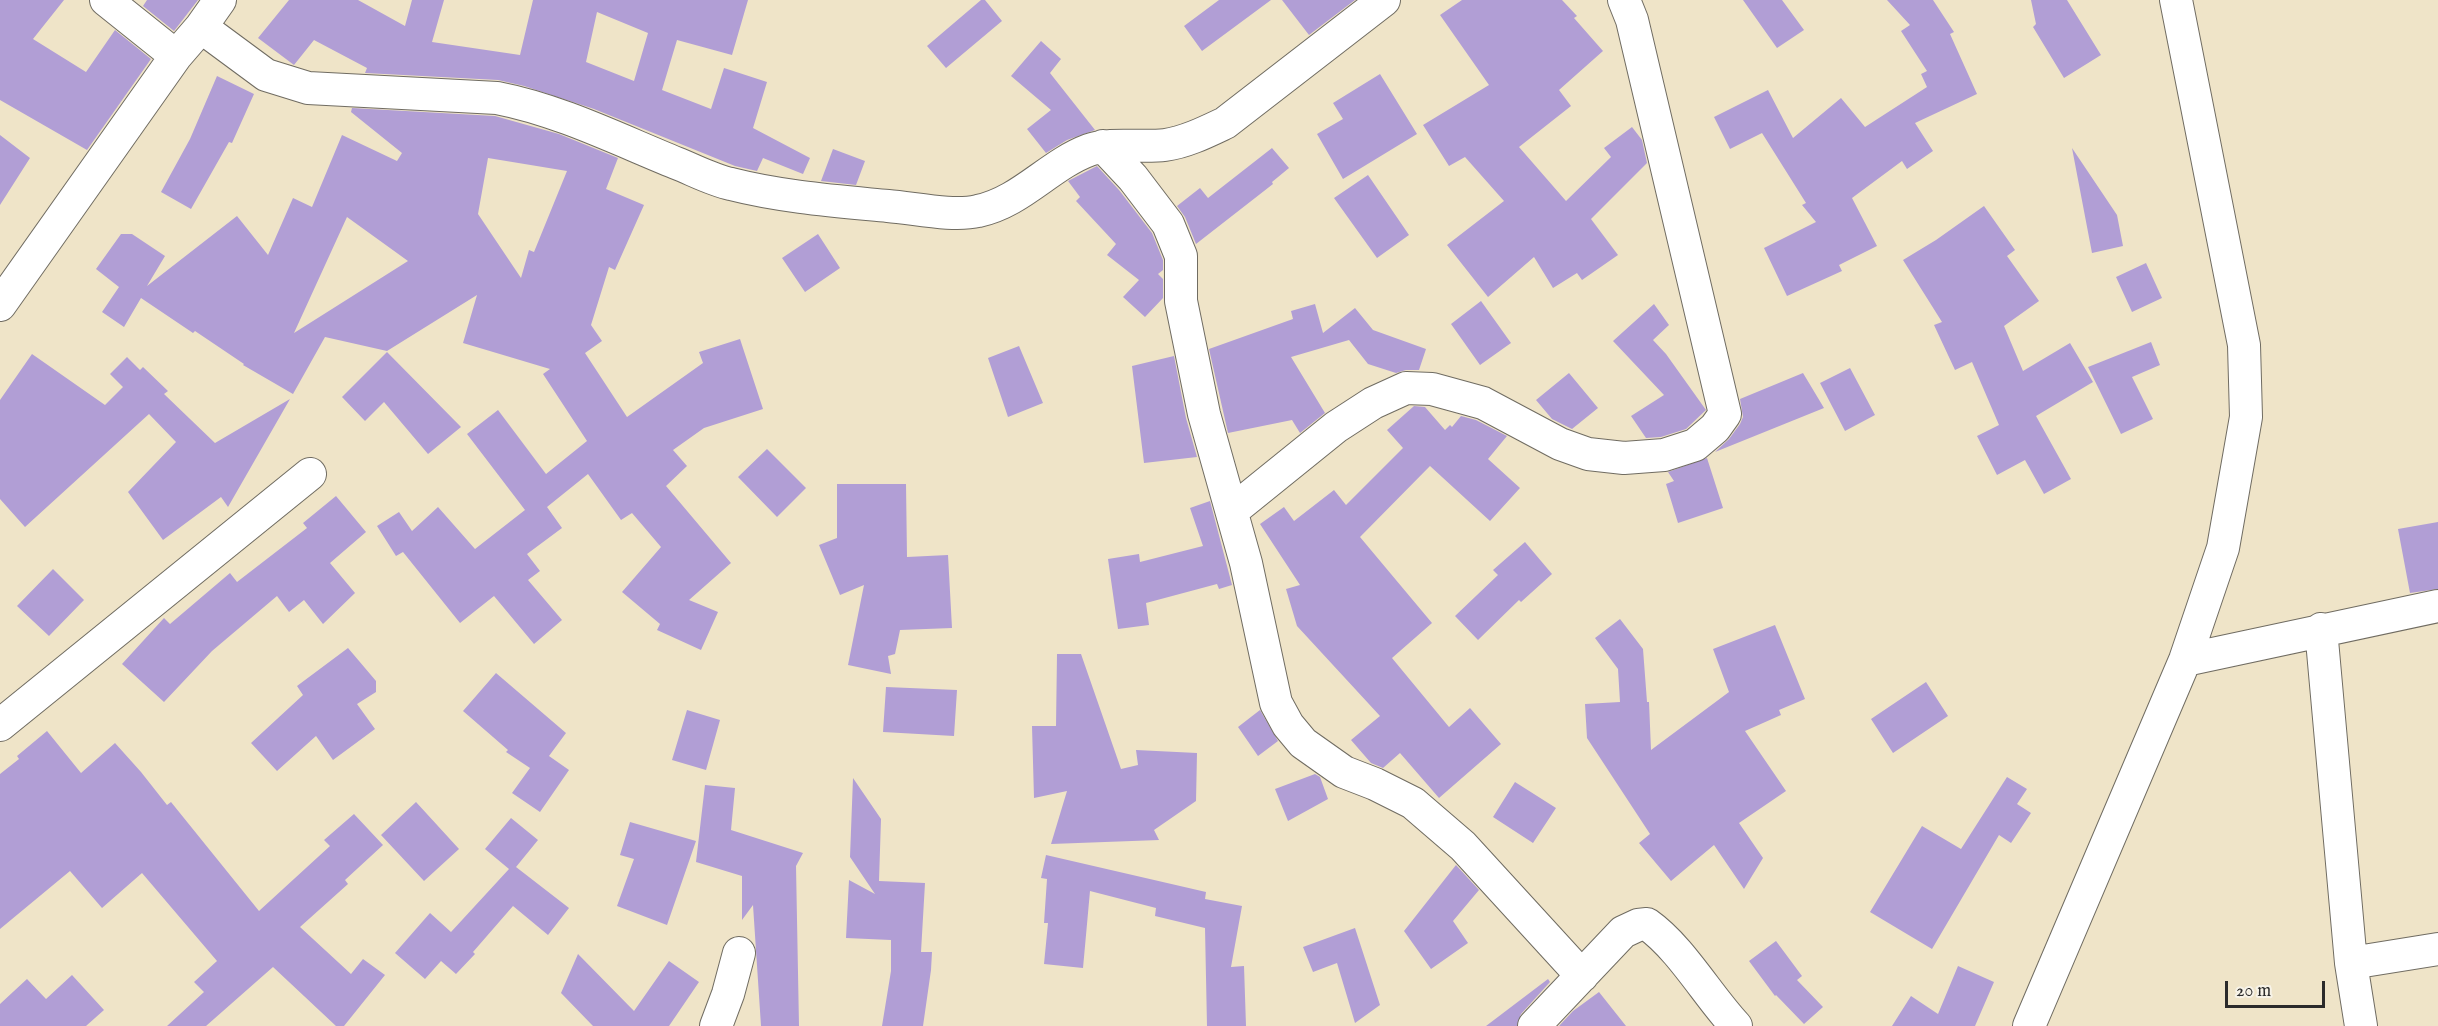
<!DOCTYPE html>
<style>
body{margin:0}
#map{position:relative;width:2438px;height:1026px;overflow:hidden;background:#efe4c8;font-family:"IM FELL English",serif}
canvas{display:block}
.scale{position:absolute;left:2225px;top:981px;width:100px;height:27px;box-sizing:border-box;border:3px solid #2b2b2b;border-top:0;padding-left:8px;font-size:18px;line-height:21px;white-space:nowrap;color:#2b2b2b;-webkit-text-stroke:4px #f7f3e8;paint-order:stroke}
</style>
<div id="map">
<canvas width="2438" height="1026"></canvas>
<div class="scale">20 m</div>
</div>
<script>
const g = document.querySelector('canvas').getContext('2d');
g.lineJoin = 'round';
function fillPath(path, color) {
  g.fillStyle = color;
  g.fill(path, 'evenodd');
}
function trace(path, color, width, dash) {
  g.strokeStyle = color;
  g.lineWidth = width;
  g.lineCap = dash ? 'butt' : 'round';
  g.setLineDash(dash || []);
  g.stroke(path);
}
fillPath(new Path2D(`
 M 0,0 L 64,0 L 33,39 L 86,72 L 115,30 L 151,59 L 87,150 L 0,100 Z
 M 147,0 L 198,0 L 174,31 L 143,6 Z
 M 289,0 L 358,0 L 405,26 L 412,0 L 444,0 L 432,42 L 520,55 L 533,0 L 748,0 L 732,55 L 677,40 L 662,90 L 711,109 L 724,68 L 767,82 L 753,128 L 810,158 L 803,174 L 763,158 L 757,171 L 735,166 L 594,109 L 524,86 L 498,80 L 365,73 L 367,68 L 314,40 L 294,65 L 258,38 ZM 597,12 L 648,33 L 634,81 L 586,62 Z
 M 981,0 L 985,0 L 1002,21 L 946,68 L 927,46 Z
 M 1219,0 L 1271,0 L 1202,51 L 1184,26 Z
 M 1282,0 L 1355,0 L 1309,35 Z
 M 1462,0 L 1562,0 L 1577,16 L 1574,18 L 1603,51 L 1559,90 L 1571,106 L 1519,147 L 1566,201 L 1611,157 L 1604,148 L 1632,127 L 1642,140 L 1647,163 L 1591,219 L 1618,255 L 1582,280 L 1577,273 L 1553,288 L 1534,257 L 1488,297 L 1447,245 L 1504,201 L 1465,157 L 1449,166 L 1423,125 L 1489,85 L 1440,15 Z
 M 1743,0 L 1782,0 L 1804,30 L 1777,48 Z
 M 1887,0 L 1933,0 L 1954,32 L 1950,34 L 1977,94 L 1915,123 L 1933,151 L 1907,169 L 1902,161 L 1852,198 L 1877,246 L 1839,265 L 1842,271 L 1787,296 L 1764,248 L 1816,222 L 1802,205 L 1806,203 L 1762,133 L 1730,149 L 1714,117 L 1768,90 L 1793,138 L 1841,98 L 1865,127 L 1927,87 L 1921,74 L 1927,71 L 1901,31 L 1910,25 Z
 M 2031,0 L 2067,0 L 2101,55 L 2064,78 L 2033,27 L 2036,24 Z
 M 1041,41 L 1061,59 L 1050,73 L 1095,130 L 1067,140 L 1046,153 L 1027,129 L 1051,110 L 1011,76 Z
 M 1380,74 L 1417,134 L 1343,179 L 1317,134 L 1343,119 L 1333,103 Z
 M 217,76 L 254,94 L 232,143 L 229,142 L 191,209 L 161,192 L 190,139 Z
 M 352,108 L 495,116 L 559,134 L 618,158 L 606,189 L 644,205 L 615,270 L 609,267 L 591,325 L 602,341 L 585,353 L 627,417 L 703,363 L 699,352 L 740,339 L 763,409 L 704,428 L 673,450 L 687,466 L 666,486 L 731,563 L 689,600 L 718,612 L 701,650 L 657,630 L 660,624 L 622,592 L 661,547 L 632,513 L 621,520 L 588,474 L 547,507 L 562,528 L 527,554 L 540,571 L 528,580 L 562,620 L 534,644 L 494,596 L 460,623 L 403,552 L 396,556 L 377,526 L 399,512 L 412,531 L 438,507 L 475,549 L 525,510 L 467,434 L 498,410 L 546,474 L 587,441 L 543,374 L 550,369 L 463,343 L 477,295 L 387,351 L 325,337 L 293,394 L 243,365 L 244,364 L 195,331 L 193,333 L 141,298 L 124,327 L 102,312 L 119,287 L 96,269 L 121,234 L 132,234 L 165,256 L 147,286 L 237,216 L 268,255 L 293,198 L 312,207 L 342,135 L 397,161 L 402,153 L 351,112 ZM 488,158 L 567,171 L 534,252 L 529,250 L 521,278 L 478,214 ZM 347,217 L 408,261 L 294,333 Z
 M 0,135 L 30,158 L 0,205 Z
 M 1272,148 L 1289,168 L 1272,182 L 1273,184 L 1196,244 L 1185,217 L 1177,206 L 1200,188 L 1208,198 Z
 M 2072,148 L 2117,215 L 2123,246 L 2092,253 Z
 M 833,149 L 865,161 L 856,185 L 821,181 Z
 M 1097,166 L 1119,190 L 1152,233 L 1163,260 L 1163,270 L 1158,274 L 1163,279 L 1163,298 L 1145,317 L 1123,297 L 1139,280 L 1107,255 L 1116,244 L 1076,201 L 1080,197 L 1068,181 Z
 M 1368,175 L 1409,235 L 1377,258 L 1334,198 Z
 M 1984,206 L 2015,250 L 2007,256 L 2039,301 L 2004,326 L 2023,371 L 2070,343 L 2093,382 L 2036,416 L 2071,479 L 2044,494 L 2025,460 L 1997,475 L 1977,436 L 1999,425 L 1972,362 L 1955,370 L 1934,325 L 1942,322 L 1903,260 L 1936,240 Z
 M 818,234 L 840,268 L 805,292 L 782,258 Z
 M 2146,263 L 2162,298 L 2132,312 L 2116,277 Z
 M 1481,301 L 1511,343 L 1480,365 L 1451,324 Z
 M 1315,304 L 1323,333 L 1355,308 L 1373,330 L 1426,349 L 1419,370 L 1406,370 L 1396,373 L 1368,364 L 1349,340 L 1291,357 L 1325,413 L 1300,433 L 1292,420 L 1228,433 L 1209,349 L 1293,319 L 1291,311 Z
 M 1654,304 L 1669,325 L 1653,340 L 1666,354 L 1706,410 L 1686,429 L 1661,437 L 1646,438 L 1631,416 L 1664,395 L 1613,341 Z
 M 2151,342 L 2160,365 L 2132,377 L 2153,419 L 2121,434 L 2088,367 Z
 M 1019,346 L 1043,403 L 1008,417 L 988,358 Z
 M 387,352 L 461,427 L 428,454 L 384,402 L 365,421 L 342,397 Z
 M 32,354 L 105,405 L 123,387 L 110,374 L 127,357 L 140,370 L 143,367 L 168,391 L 164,394 L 215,443 L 290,399 L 228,507 L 221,497 L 163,540 L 128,492 L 176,442 L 149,414 L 25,527 L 0,499 L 0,400 Z
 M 1174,356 L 1186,418 L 1197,457 L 1144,463 L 1132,366 Z
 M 1850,368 L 1875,415 L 1845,431 L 1820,383 Z
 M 1569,373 L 1598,408 L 1572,429 L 1552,419 L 1536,400 Z
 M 1803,373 L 1824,408 L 1715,452 L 1729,439 L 1740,424 L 1743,417 L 1740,399 Z
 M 1414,406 L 1425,407 L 1445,430 L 1450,425 L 1452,427 L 1461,416 L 1476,420 L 1507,436 L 1488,459 L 1520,488 L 1490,521 L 1430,466 L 1360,537 L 1432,623 L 1392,658 L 1449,727 L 1470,708 L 1501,744 L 1439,798 L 1400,753 L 1383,768 L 1371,763 L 1351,740 L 1380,716 L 1297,626 L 1286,589 L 1300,585 L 1260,524 L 1284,507 L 1294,521 L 1334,490 L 1346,505 L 1403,448 L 1387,430 Z
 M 767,449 L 806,488 L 777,517 L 738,477 Z
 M 1707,458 L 1723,508 L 1678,523 L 1666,484 L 1674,481 L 1668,472 Z
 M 837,484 L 906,484 L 907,557 L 948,555 L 952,628 L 900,630 L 895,654 L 888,656 L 891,674 L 848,665 L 864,585 L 840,595 L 819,545 L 837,538 Z
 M 336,496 L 366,532 L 330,563 L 355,593 L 323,624 L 304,600 L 289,612 L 277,596 L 212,651 L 164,702 L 122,664 L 164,618 L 170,624 L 230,573 L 237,582 L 307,528 L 303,523 Z
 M 1210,501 L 1232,585 L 1219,589 L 1217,584 L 1146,603 L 1149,625 L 1118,629 L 1108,559 L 1139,554 L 1140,562 L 1203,546 L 1190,508 Z
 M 2438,522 L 2438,589 L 2410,593 L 2398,529 Z
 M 1525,542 L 1552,574 L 1521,602 L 1519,600 L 1478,640 L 1455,616 L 1498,575 L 1493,570 Z
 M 53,569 L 84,600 L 49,636 L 17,606 Z
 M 1620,619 L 1643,649 L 1647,702 L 1649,702 L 1651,750 L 1729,692 L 1713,649 L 1775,625 L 1805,699 L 1779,710 L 1781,715 L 1745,731 L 1786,791 L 1739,823 L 1763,858 L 1744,889 L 1714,845 L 1671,881 L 1639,843 L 1650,834 L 1587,738 L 1585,704 L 1620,702 L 1618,669 L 1595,638 Z
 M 348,648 L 376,681 L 376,692 L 357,704 L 375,729 L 333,760 L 316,736 L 277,771 L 251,743 L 303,695 L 297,686 Z
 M 1057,654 L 1081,654 L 1121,769 L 1138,765 L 1136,750 L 1197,753 L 1196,801 L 1154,830 L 1159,840 L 1051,844 L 1067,791 L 1034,798 L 1032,726 L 1056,726 Z
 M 496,673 L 566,733 L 549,756 L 569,770 L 540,812 L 512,793 L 530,768 L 506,752 L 508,750 L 463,711 Z
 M 1926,682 L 1948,716 L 1893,753 L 1871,719 Z
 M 886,687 L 957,690 L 954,736 L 883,732 Z
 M 687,710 L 720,720 L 706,770 L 672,760 Z
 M 1260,710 L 1278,741 L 1258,756 L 1238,727 Z
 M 47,731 L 81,773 L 115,743 L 141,772 L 167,805 L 171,802 L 259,911 L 330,846 L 324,840 L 354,814 L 383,845 L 345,880 L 348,884 L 300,927 L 351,974 L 363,959 L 385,975 L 344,1026 L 336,1026 L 273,967 L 206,1026 L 167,1026 L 204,992 L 194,982 L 217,961 L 142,873 L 102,908 L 70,871 L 0,929 L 0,774 L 19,759 L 17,756 Z
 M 1315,774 L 1320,777 L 1328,799 L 1288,821 L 1275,789 Z
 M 2007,777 L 2027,789 L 2017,804 L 2031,813 L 2011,843 L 1999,835 L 1932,949 L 1870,912 L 1922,826 L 1961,849 Z
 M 853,778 L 881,819 L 879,881 L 925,883 L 921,952 L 932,952 L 931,970 L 923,1026 L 882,1026 L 891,971 L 891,940 L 846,938 L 849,880 L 875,894 L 850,857 Z
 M 1515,782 L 1556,808 L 1533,843 L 1493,817 Z
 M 705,785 L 735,788 L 731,830 L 803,853 L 796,866 L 799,1026 L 761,1026 L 753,905 L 742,920 L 742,876 L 696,862 Z
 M 416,802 L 459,849 L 424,881 L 381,835 Z
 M 511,818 L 538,840 L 516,867 L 569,908 L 548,935 L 513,906 L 473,952 L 475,954 L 456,974 L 441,961 L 425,979 L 395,953 L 430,913 L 451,932 L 509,869 L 485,849 Z
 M 630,822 L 696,841 L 667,925 L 617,906 L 634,859 L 620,855 Z
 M 1046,855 L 1206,892 L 1205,899 L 1242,906 L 1231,967 L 1244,966 L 1246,1026 L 1207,1026 L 1205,928 L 1155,916 L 1156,908 L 1090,891 L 1083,968 L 1044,964 L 1048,923 L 1044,923 L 1047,879 L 1041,878 Z
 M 1456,865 L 1479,890 L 1453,921 L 1468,943 L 1431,969 L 1404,931 Z
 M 1355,928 L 1380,1005 L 1355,1023 L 1337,963 L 1313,972 L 1303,947 Z
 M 1776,941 L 1802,976 L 1797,980 L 1823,1007 L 1804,1024 L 1776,995 L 1775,996 L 1749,961 Z
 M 578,954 L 634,1011 L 669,961 L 699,982 L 669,1026 L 593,1026 L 561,993 Z
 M 1958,966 L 1994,982 L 1975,1026 L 1892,1026 L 1911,996 L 1938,1014 Z
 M 72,975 L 104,1010 L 86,1026 L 0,1026 L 0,1004 L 27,979 L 46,999 Z
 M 1548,979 L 1550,982 L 1521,1014 L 1517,1026 L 1486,1026 Z
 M 1599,992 L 1626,1026 L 1559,1026 L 1573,1011 Z`), '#b19ed5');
const minor = new Path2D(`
 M 106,0 L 176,56
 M 201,27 L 266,75 L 308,88 L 497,98 C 559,110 617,139 676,163 C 694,170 712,180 731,184 C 782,197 836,201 888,206 C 914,208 953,217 978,211 C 1021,202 1049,165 1089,150 C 1110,142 1142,148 1165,145 C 1186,142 1206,132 1225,123 L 1384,0
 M 1103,146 L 1133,178 L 1168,224 L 1181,256 L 1181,301 L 1204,414 L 1246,563 L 1276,703 L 1288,725 L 1303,743 L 1344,772 L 1375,784 L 1413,803 L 1463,846 L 1582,976
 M 0,305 L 176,56 L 201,27 L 220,0
 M 1232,511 L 1336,427 L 1373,403 L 1406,388 L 1432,389 L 1483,403 L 1560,444 L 1588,454 L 1624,458 L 1664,455 L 1695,445 L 1715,428 L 1725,414 L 1632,20 L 1624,0
 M 2321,629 L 2351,963 L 2361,1026
 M 2185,660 L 2438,606
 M 0,725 L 310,474
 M 2351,963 L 2438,949
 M 716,1026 L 728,994 L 739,953
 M 1534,1026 L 1623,932 L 1638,925 L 1647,924 C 1681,948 1707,995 1736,1026
 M 2029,1026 L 2185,660 L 2223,548 L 2246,417 L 2244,345 L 2176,0`);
trace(minor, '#706c62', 34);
trace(minor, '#fff', 32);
</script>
